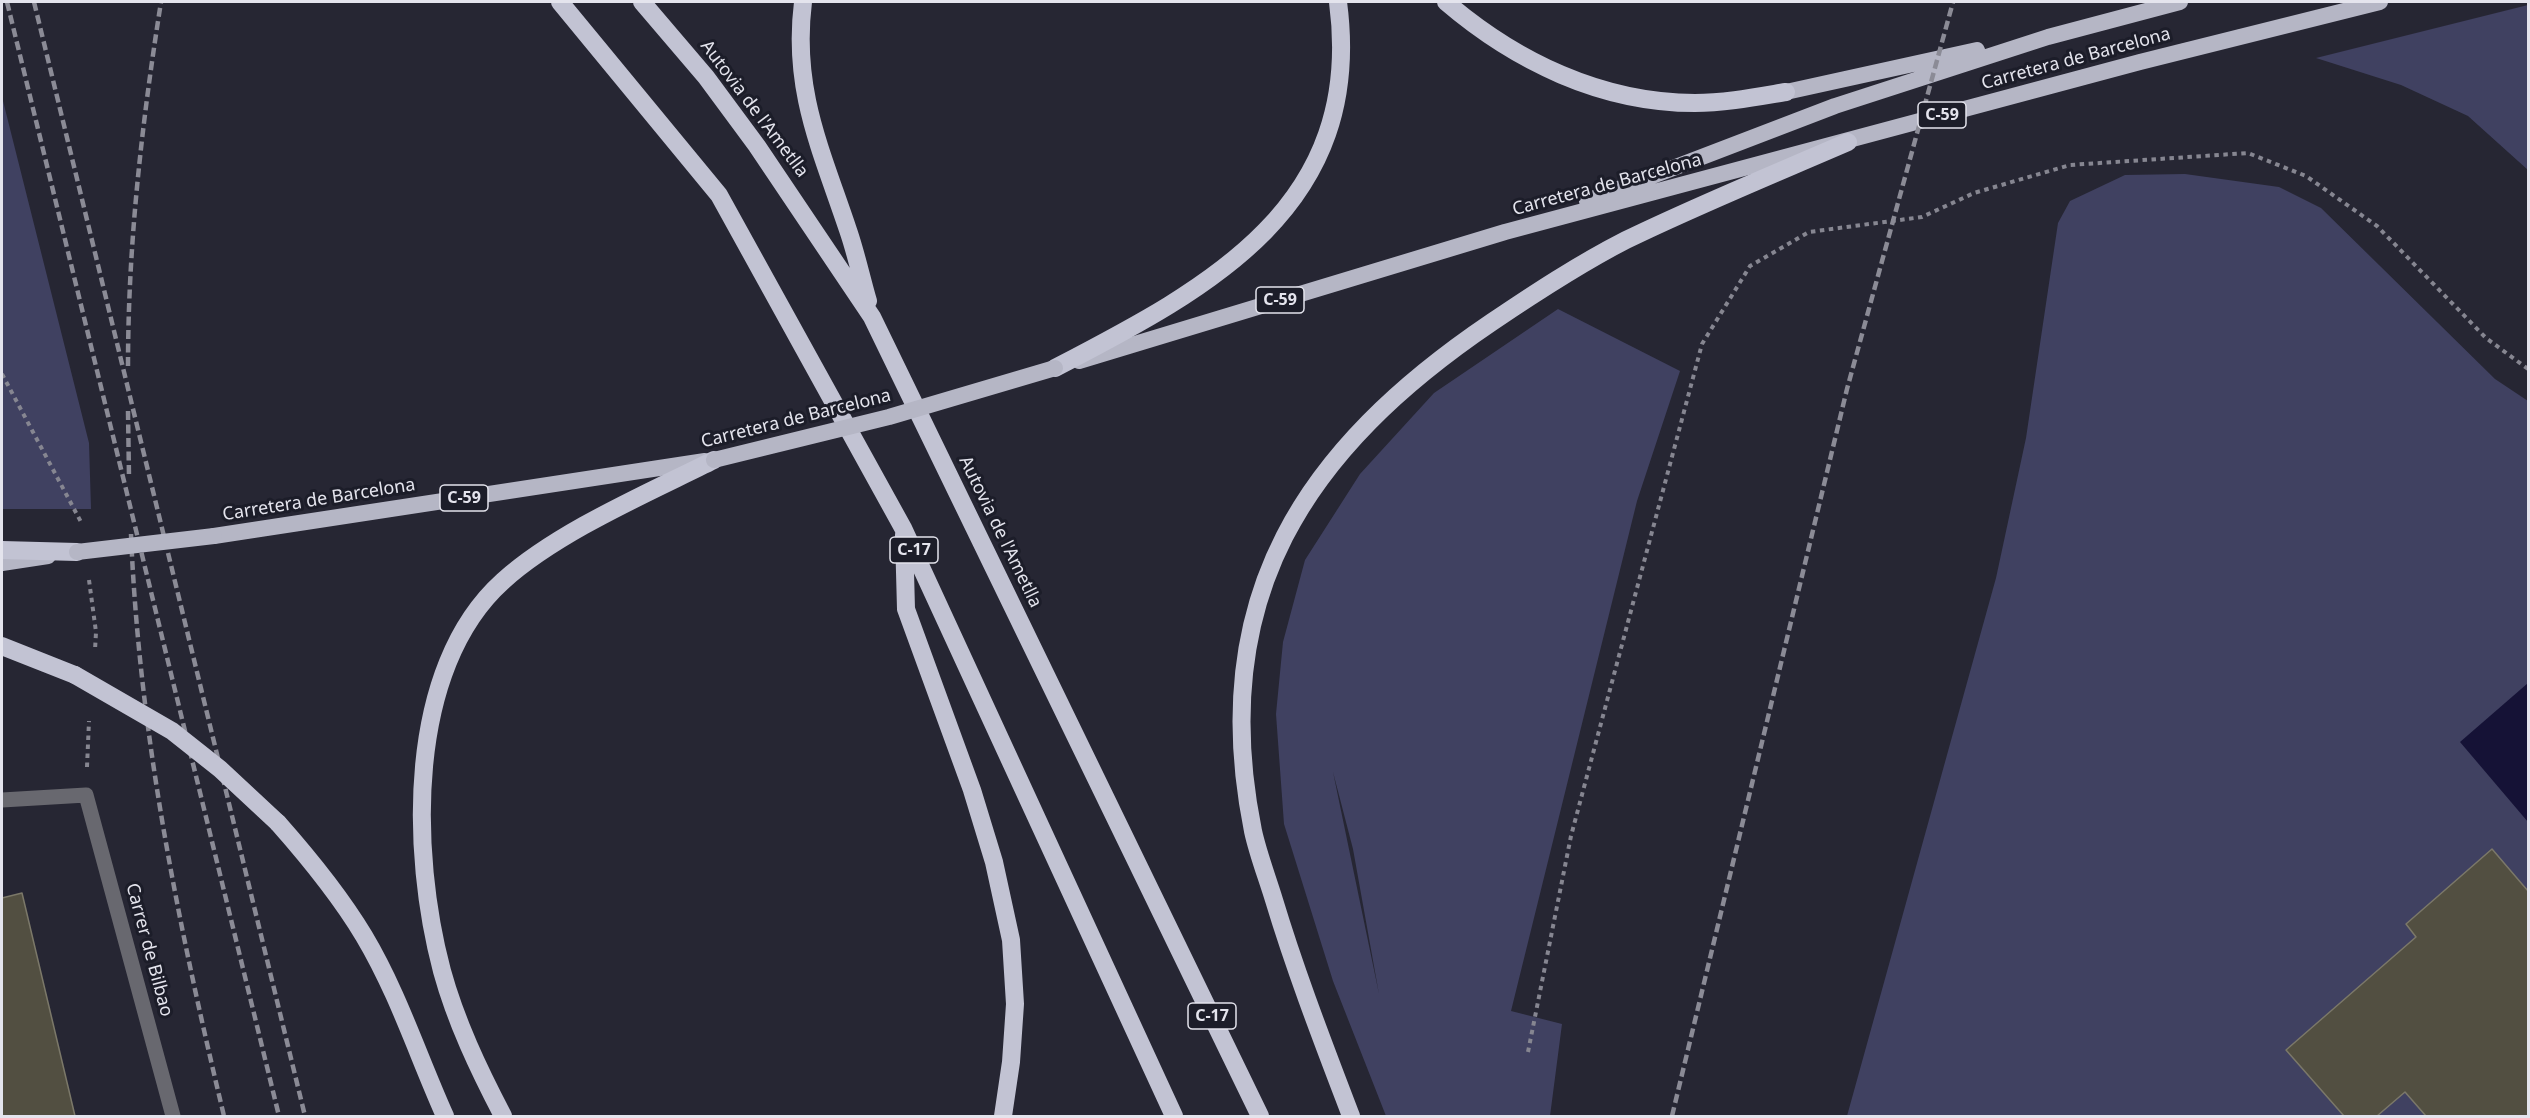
<!DOCTYPE html>
<style>
body{margin:0}
#map{position:relative;width:2530px;height:1118px;overflow:hidden;background:#262633;font-family:"Noto Sans",sans-serif}
canvas{display:block}
.frame{position:absolute;inset:0;border:3px solid #e4e4ed;pointer-events:none}
</style>
<div id="map">
<canvas width="2530" height="1118"></canvas>
<div class="frame"></div>
</div>
<script>
const g = document.querySelector('canvas').getContext('2d');
g.lineJoin = 'round';
function fillPath(path, color) {
  g.fillStyle = color;
  g.fill(path, 'evenodd');
}
function trace(path, color, width, dash) {
  g.strokeStyle = color;
  g.lineWidth = width;
  g.lineCap = dash ? 'butt' : 'round';
  g.setLineDash(dash || []);
  g.stroke(path);
}
function label(font, color, halo, rows, align = 'center') {
  g.font = font + ' "Noto Sans",sans-serif';
  g.lineWidth = 6;
  g.setLineDash([]);
  g.textBaseline = 'middle';
  g.strokeStyle = halo;
  g.fillStyle = color;
  for (const [text, x, y, turn = 0] of rows) {
    g.save();
    g.translate(x, y);
    g.rotate((+turn || 0) * Math.PI / 180);
    g.textAlign = isNaN(turn) ? turn : align;
    if (halo) g.strokeText(text, 0, 0);
    g.fillText(text, 0, 0);
    g.restore();
  }
}
fillPath(new Path2D(`
 M 2528,5 L 2528,170 L 2468,116 L 2401,85 L 2316,58 Z
 M 2,97 L 89,443 L 91,509 L 2,509 Z
 M 2185,174 L 2279,187 L 2321,208 L 2495,379 L 2528,401 L 2528,1116 L 1847,1116 L 1996,578 L 2026,438 L 2058,223 L 2070,201 L 2125,175 Z
 M 1558,309 L 1680,371 L 1637,501 L 1511,1011 L 1562,1024 L 1550,1116 L 1386,1116 L 1333,981 L 1284,824 L 1276,714 L 1283,642 L 1305,560 L 1360,474 L 1434,393 ZM 1333,772 L 1353,849 L 1379,994 Z`), '#404161');
fillPath(new Path2D(`
 M 2528,683 L 2528,822 L 2460,742 Z`), '#151236');
const building = new Path2D(`
 M 2492,849 L 2528,891 L 2528,1116 L 2426,1116 L 2405,1092 L 2377,1116 L 2344,1116 L 2286,1050 L 2416,937 L 2406,924 Z
 M 22,893 L 75,1116 L 2,1116 L 2,898 Z`);
fillPath(building, '#524f41');
trace(building, '#7b7869', 1.5);
trace(new Path2D(`
 M 2,374 L 81,522
 M 89,580 L 96,632 L 95,650
 M 87,767 L 89,721
 M 1528,1052 L 1571,836 L 1702,344 L 1750,266 L 1809,232 L 1922,217 L 1974,193 L 2070,165 L 2248,153 L 2306,176 L 2377,226 L 2486,338 L 2528,369`), '#868691', 4, [4.5, 4.5]);
trace(new Path2D(`
 M 2,800 L 86,795 L 173,1116`), '#68686f', 15);
trace(new Path2D(`
 M 1786,92 L 1977,50
 M 1587,201 L 1835,106 L 2048,37 L 2180,2
 M 1079,361 L 1505,232 L 2140,62 L 2380,2
 M 214,536 L 705,461
 M 2,563 L 48,556`), '#b5b6c5', 16);
trace(new Path2D(`
 M 560,2 L 719,195 L 903,528 L 1174,1116
 M 642,2 L 706,77 L 757,146 L 872,317 L 1260,1116
 M 803,2 C 792,90 821,149 848,230 C 856,253 861,277 868,301
 M 1446,2 C 1515,61 1601,103 1695,103 C 1725,103 1756,97 1786,92
 M 1055,368 C 1211,287 1365,206 1338,2
 M 904,535 L 906,609 L 972,790 L 994,862 L 1011,940 L 1015,1004 L 1011,1062 L 1003,1116
 M 2,550 L 77,552
 M 2,646 L 75,675
 M 278,823 C 309,858 340,896 364,936 C 398,993 418,1056 445,1116
 M 503,1116 C 479,1070 456,1022 442,971 C 411,854 405,669 503,581 C 557,532 648,493 714,460
 M 1351,1116 C 1324,1045 1296,973 1274,900 C 1267,877 1258,854 1253,831 C 1206,598 1304,449 1492,322 C 1535,293 1579,264 1626,240 C 1698,205 1774,174 1848,142`), '#c2c3d3', 18);
trace(new Path2D(`
 M 7,2 L 279,1116
 M 34,2 L 305,1116
 M 128,366 C 128,244 142,122 161,2
 M 128,411 L 129,477
 M 131,534 C 139,732 178,924 224,1116
 M 1672,1116 L 1847,389 L 1953,2`), '#8b8b96', 4.5, [9, 4.5]);
trace(new Path2D(`
 M 714,460 L 889,417 L 1055,368
 M 77,552 L 214,536`), '#b5b6c5', 16);
trace(new Path2D(`
 M 75,675 L 172,731 L 220,769 L 278,823`), '#c2c3d3', 18);
for (const [x, y, w] of [
 [1942,115,48],
 [1280,300,48],
 [464,498,48],
 [914,550,48],
 [1212,1016,48]
]) {
  const box = new Path2D();
  box.roundRect(x - w / 2, y - 13, w, 26, 4.5);
  g.fillStyle = '#1c1d29';
  g.fill(box);
  trace(box, '#e4e4ed', 1.5);
}
label('bold 16px', '#e4e4ed', null, [
 ["C-59",1942,115],
 ["C-59",1280,300],
 ["C-59",464,498],
 ["C-17",914,550],
 ["C-17",1212,1016]
]);
label('18px', '#e4e4ed', '#1c1d29', [
 ["Carretera de Barcelona",2076,59,-15],
 ["Autovia de l'Ametlla",754,109,53],
 ["Carretera de Barcelona",1607,185,-15],
 ["Carretera de Barcelona",796,419,-14],
 ["Carretera de Barcelona",319,500,-9],
 ["Autovia de l'Ametlla",1000,532,64],
 ["Carrer de Bilbao",149,950,75]
]);
</script>
